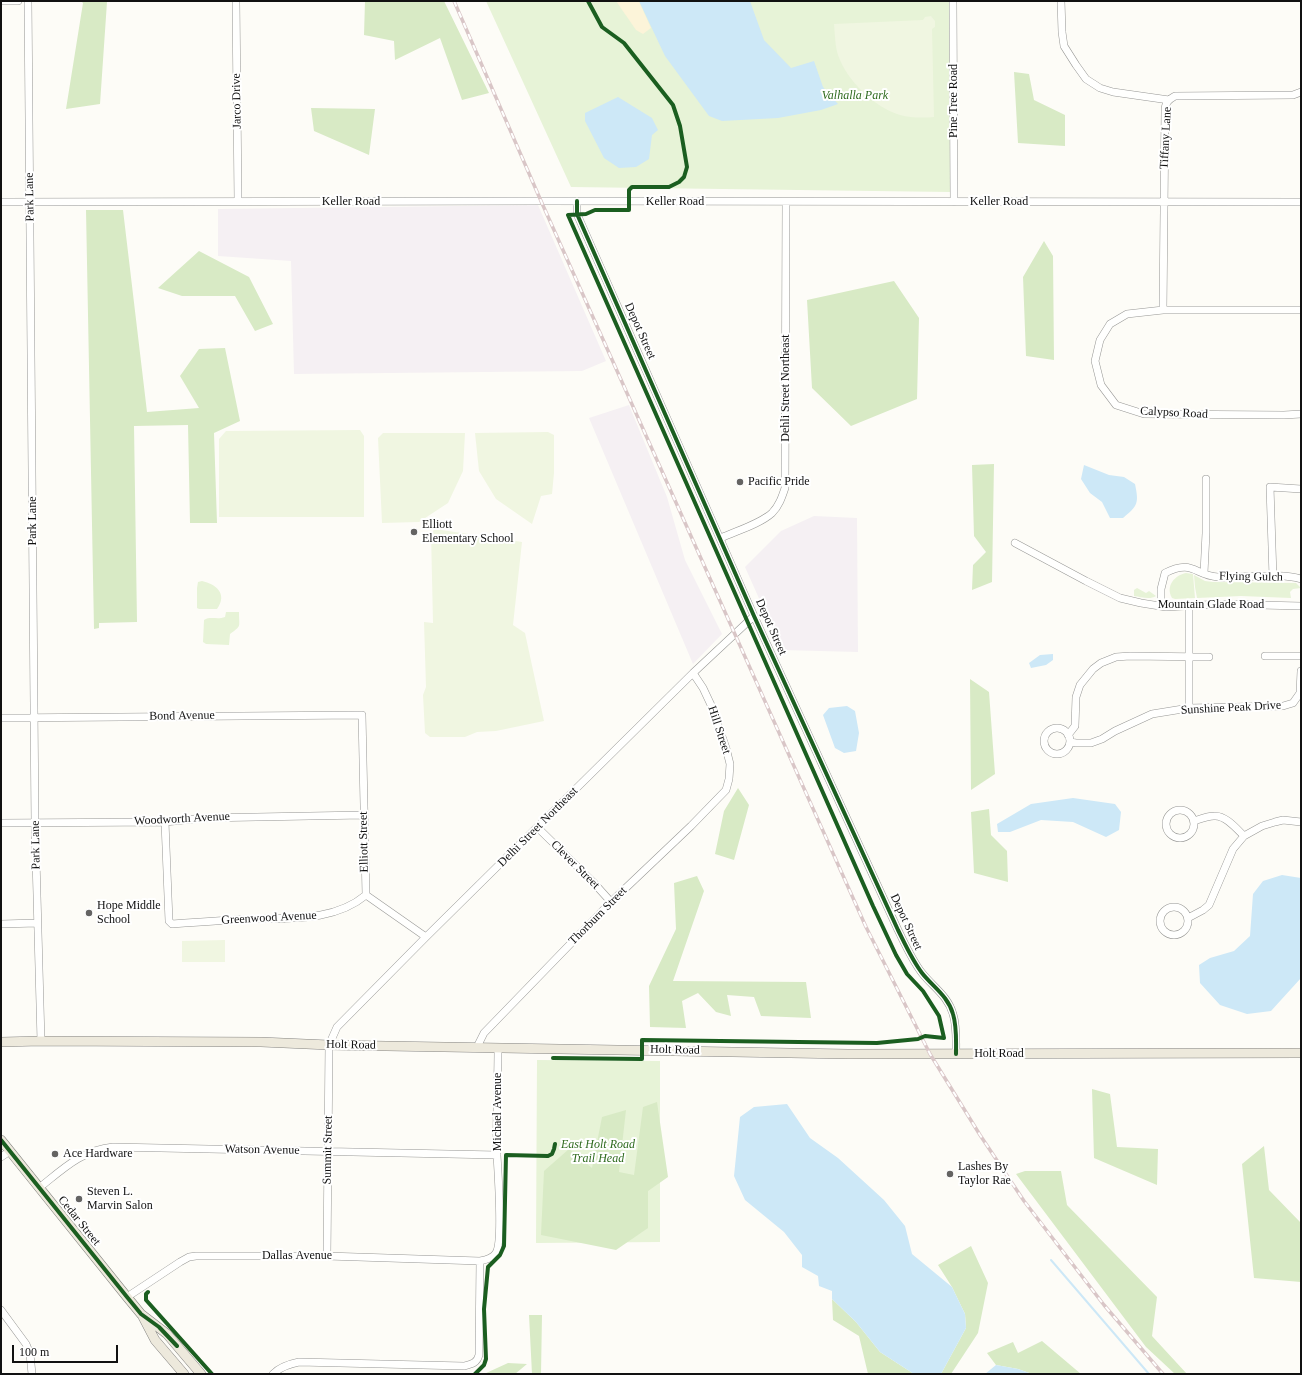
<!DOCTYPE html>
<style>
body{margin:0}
#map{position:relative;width:1302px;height:1375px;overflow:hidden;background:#fdfcf7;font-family:Georgia,serif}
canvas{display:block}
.frame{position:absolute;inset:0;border:2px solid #111;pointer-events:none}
.scale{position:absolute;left:12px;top:1345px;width:106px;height:18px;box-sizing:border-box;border:2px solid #111;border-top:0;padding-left:5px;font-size:12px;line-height:14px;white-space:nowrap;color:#111;-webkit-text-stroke:3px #fff;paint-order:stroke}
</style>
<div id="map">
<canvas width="1302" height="1375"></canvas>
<div class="frame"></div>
<div class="scale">100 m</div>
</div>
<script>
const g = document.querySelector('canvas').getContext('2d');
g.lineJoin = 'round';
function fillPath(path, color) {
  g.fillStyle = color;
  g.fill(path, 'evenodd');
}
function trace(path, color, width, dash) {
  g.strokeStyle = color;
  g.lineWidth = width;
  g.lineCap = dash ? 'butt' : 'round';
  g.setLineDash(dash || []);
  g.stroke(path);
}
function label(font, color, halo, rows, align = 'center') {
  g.font = font + ' Georgia,serif';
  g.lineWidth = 4;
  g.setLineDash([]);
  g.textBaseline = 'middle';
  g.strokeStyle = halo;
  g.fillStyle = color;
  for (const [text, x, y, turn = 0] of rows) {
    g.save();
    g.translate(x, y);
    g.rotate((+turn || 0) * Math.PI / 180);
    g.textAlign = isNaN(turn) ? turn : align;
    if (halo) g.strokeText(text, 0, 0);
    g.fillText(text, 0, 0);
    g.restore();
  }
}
fillPath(new Path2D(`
 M 538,205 L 606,361 L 582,371 L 294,374 L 291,261 L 218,256 L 218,209 Z
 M 629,405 L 667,497 L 685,560 L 722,634 L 693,664 L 589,418 Z
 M 814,516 L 857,518 L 858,652 L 782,650 L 745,567 L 781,531 Z`), '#f5f0f3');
fillPath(new Path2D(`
 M 486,1 L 949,1 L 950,192 L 571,187 Z
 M 1186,573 L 1193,574 L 1195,598 L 1175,599 L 1172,598 C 1165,586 1175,575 1186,573 Z
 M 1194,575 L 1205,581 L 1213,582 L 1296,583 L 1301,588 L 1293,589 L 1290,592 L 1291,598 L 1241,596 L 1197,598 L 1195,587 Z
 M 202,581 C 216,584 228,594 217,609 L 199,609 L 197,608 L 197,588 L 198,582 Z
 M 1137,588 L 1146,593 L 1149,591 L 1156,596 C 1150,600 1141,597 1134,596 L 1134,590 Z
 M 226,612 L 239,612 C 239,628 242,625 230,634 L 229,645 L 206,644 L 203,642 L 204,620 C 210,616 218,620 225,617 Z
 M 537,1060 L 660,1061 L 660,1242 L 536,1243 Z`), '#e7f3d7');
fillPath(new Path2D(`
 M 81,1 L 106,1 L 107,2 L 100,104 L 66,109 L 83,3 Z
 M 365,1 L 444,1 L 489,93 L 462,100 L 440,38 L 395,60 L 394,41 L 364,35 Z
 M 1014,72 L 1029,74 L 1034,100 L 1065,115 L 1065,146 L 1018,143 Z
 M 311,108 L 375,109 L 369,155 L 314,131 Z
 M 86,210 L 123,210 L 147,412 L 199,408 L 180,376 L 199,349 L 225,348 L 240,421 L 214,433 L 217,523 L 190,523 L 188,425 L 134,426 L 137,622 L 99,623 L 99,628 L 94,629 Z
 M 1044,241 L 1053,256 L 1054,360 L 1026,356 L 1023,277 Z
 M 199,251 L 249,277 L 273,324 L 255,331 L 235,296 L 182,296 L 158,288 Z
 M 894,281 L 919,318 L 917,399 L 851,426 L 812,388 L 807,300 Z
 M 994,464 L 992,582 L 972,590 L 973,565 L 986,552 L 974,536 L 972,465 Z
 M 970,679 L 989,692 L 995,774 L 971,790 Z
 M 738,788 L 749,805 L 734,860 L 715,854 L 724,811 Z
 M 989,809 L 991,835 L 1007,851 L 1008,882 L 974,873 L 971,812 Z
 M 697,876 L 704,891 L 673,981 L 806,982 L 811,1018 L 761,1016 L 754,997 L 727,995 L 731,1016 L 716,1012 L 698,993 L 682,1001 L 686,1028 L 650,1027 L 649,986 L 676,929 L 674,883 Z
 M 1092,1089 L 1110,1094 L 1117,1147 L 1158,1149 L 1157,1185 L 1094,1158 Z
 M 657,1102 L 668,1177 L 648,1191 L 648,1228 L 616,1250 L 541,1235 L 544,1171 L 569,1149 L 592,1168 L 602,1117 L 626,1110 L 619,1172 L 634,1175 L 643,1107 Z
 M 1264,1146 L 1269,1190 L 1301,1223 L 1301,1282 L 1254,1278 L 1242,1164 Z
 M 1025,1171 L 1061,1171 L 1067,1205 L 1157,1297 L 1152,1336 L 1187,1374 L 1175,1374 L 1146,1347 L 1016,1174 Z
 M 971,1246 L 988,1283 L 978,1333 L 951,1374 L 941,1374 L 966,1328 L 965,1314 L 952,1287 L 938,1265 Z
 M 832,1299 L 856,1322 L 880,1352 L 914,1374 L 868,1374 L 859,1336 L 833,1320 Z
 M 529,1315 L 542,1315 L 541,1374 L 532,1374 Z
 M 1042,1341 L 1081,1374 L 1032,1374 L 1018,1369 L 996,1365 L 987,1353 L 1013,1342 L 1018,1353 Z
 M 508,1363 L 527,1364 L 515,1374 L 484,1374 Z`), '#d8eac5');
fillPath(new Path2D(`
 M 616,1 L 639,1 L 651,28 L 643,34 L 636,30 Z`), '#fcf4d9');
fillPath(new Path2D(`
 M 931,16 L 935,21 L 935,27 L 932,29 L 934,117 C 923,118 911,118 900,115 C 874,107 847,81 838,55 C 835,45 835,35 834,24 L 923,20 L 925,17 Z
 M 360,430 L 364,436 L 364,517 L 219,517 L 219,439 L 226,431 Z
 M 548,432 L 554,435 L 554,473 L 552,494 L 541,496 L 532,524 L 496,499 L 479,471 L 475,433 Z
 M 383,433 L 465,433 L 463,471 L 448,503 L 419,522 L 382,523 L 378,438 Z
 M 435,529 L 522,542 L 513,625 L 525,633 L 544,721 L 496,731 L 477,732 L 465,737 L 430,737 L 425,733 L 423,695 L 426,687 L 424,622 L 433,623 L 431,533 Z
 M 225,940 L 225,962 L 182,962 L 182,941 Z`), '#f0f6e1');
fillPath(new Path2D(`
 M 639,1 L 750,1 L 764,40 L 791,68 L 814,61 L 823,87 L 838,104 L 821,110 L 778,118 L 722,121 L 709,116 L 665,56 Z
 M 618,97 L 652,118 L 658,130 L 652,135 L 649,159 L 636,167 L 619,168 L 604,158 L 585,121 L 585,113 Z
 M 1084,465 L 1109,475 L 1124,477 L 1135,484 C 1139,503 1138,506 1123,518 L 1110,518 L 1102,502 L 1090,493 L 1081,479 Z
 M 1053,654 L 1053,660 L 1046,665 L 1031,668 L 1029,663 L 1040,655 Z
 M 847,706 L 855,711 L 859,733 L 856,751 L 844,753 L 835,748 L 823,715 L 829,708 Z
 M 1073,798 L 1115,804 L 1121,812 L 1119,830 L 1106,837 L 1073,822 L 1041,820 L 1010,832 L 998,832 L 997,824 L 1031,804 Z
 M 1282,875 L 1301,878 L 1301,978 L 1271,1011 L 1247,1014 L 1220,1005 L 1200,983 L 1199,965 L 1210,958 L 1234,951 L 1250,936 L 1253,894 L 1263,881 Z
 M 787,1104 L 810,1138 L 838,1158 L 884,1200 L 905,1226 L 912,1254 L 952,1287 L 965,1314 L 966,1328 L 941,1374 L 914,1374 L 880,1352 L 856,1322 L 832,1299 L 832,1291 L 819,1286 L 818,1276 L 802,1267 L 802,1255 L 784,1232 L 745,1200 L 734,1176 L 740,1117 L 754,1107 Z
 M 996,1365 L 1018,1369 L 1032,1374 L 985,1374 Z`), '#cde8f7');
trace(new Path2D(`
 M 1051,1260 L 1149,1374`), '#cde8f7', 2);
const minor = new Path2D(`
 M 1,1 L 18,1
 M 28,1 L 35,822 L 41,1041
 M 236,1 L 238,201
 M 953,1 L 954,202
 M 1061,1 L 1062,32 L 1064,46 L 1076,65 L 1086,79 L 1100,88 L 1113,92 L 1169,100
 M 577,201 L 577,214 L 754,616 L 898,930 C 905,944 912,960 922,973 C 933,987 948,996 953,1014 C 957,1027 956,1041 956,1054
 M 1,202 L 541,201 L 1301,202
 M 1163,310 L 1165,111 C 1165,103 1168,100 1175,96 L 1293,95 L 1301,92
 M 1301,310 L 1163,310 L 1127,314 L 1110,324 L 1100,340 L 1095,361 L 1101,385 L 1116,405 L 1144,414 L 1284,415 L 1301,414
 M 721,538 C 736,531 760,524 772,513 C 779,506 782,497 785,488 L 786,202
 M 1015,543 L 1086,581 L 1120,598 L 1141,603 L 1166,607 L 1220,604 L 1301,606
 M 1204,573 L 1206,533 L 1206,479
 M 1273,577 L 1270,487 L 1301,489
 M 1189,605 L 1189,708
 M 1161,606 L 1161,589 L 1165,573 C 1193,559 1194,575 1218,577 C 1242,579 1278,572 1301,579
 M 1265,656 L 1301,656
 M 1,718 L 362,715 L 366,895 L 426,937
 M1044 741a13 13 0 1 1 26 0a13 13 0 1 1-26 0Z
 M 1068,735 L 1075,726 L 1076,697 L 1080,685 L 1093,669 L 1101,663 L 1116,657 L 1130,656 L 1209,657
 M 1070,742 L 1076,743 L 1091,743 L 1102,739 L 1115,731 L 1152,714 L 1189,708 L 1283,706 L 1293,703 L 1300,693 L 1301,671
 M1166 824a14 14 0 1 1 28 0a14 14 0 1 1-28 0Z
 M 1194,821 C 1200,819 1208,816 1214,816 C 1225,815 1236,828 1244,836
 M 165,822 L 169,921 L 172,924 C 199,922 227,920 254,919 C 292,918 335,921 366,895
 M 1,823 L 165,822 L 203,818 L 363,815
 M 538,828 L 593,882 L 611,902
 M1160 921a14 14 0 1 1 28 0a14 14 0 1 1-28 0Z
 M 1188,918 L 1203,910 L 1209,905 L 1233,849 L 1244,836 L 1262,826 L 1275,822 L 1283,820 L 1301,822
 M 1,924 L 37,923
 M 477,1047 L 484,1033 L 611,902 L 691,826 L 726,790 L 729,779 L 730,764 L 726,748 L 711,705 L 703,688 L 693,673
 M 1,1157 L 10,1151
 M 39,1188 C 63,1169 82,1150 113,1147 L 497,1155
 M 327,1256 L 329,1045 L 337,1027 L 426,937 L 693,673 L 754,616
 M 127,1297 L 180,1262 L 189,1257 L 196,1256 L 327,1256 L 480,1261 C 485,1260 493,1258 496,1253 C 503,1242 498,1172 497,1155 C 496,1119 498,1084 498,1048
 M 1,1310 L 26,1344 L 30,1354 L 32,1374
 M 273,1374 C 280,1367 289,1364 299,1362 L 464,1366 C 472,1364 477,1363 479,1355 L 480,1261`);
const major = new Path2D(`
 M 1,1042 L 41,1041 L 261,1042 L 329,1045 L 848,1054 L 1301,1053
 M 1,1140 L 127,1297 L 141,1314 L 167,1334 L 201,1374
 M 143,1317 L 155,1340 L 184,1374`);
trace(minor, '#979795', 8);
trace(major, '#858482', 10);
trace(minor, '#fffffe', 7);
trace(major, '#ede9dc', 9);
const rail = new Path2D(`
 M 454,1 L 541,201 L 866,927 L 930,1054 L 980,1135 L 1024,1201 L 1104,1305 L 1163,1374`);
trace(rail, '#d9c6c7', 3.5);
trace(rail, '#fff', 2, [6]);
trace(new Path2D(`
 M 577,201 L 577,214 L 754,616 L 898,930 C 905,944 912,960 922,973 C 933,987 948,996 953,1014 C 957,1027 956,1041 956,1054
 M 553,1058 L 642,1059 L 642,1040 L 877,1043 L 918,1039 L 925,1036 L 944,1038 L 939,1016 L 923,991 L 907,974 L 896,955 L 873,906 L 568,215 L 586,214 L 595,210 L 629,210 L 629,190 L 632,187 L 669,187 L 679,182 L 684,177 L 687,167 L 680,126 L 673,105 L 624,43 L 602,27 L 588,1
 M 1,1140 L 127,1297 L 141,1314 L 159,1327 L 177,1346
 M 148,1292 L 146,1294 L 146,1300 L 212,1374
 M 475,1374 L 484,1365 L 486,1359 L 484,1309 L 488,1267 L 500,1255 L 504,1246 L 506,1155 L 548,1156 L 552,1154 L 554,1149 L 555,1144`), '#1b5e20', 4);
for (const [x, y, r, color] of [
 [740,482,4,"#646362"],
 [414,532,4,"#646362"],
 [89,913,4,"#646362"],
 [55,1154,4,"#646362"],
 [950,1174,4,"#646362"],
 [79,1199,4,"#646362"]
]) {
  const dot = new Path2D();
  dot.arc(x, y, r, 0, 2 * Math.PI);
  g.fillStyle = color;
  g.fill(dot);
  trace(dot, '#fff', 1.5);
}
label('italic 12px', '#2f6b1f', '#fff', [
 ["Valhalla Park",855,96],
 ["East Holt Road",598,1145],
 ["Trail Head",598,1159]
]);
label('12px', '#111', '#fff', [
 ["Jarco Drive",237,101,-91],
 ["Pine Tree Road",954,101,-90],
 ["Tiffany Lane",1166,138,-87],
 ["Park Lane",30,197,-91],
 ["Keller Road",351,202],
 ["Keller Road",675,202],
 ["Keller Road",999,202],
 ["Depot Street",640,331,66],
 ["Dehli Street Northeast",786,388,-90],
 ["Calypso Road",1174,413,3],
 ["Park Lane",33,521,-90],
 ["Flying Gulch",1251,577,1],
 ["Mountain Glade Road",1211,605],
 ["Depot Street",771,627,66],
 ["Sunshine Peak Drive",1231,708,-3],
 ["Bond Avenue",182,716,-1],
 ["Hill Street",719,730,72],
 ["Woodworth Avenue",182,819,-3],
 ["Delhi Street Northeast",538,827,-45],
 ["Elliott Street",364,842,-91],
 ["Park Lane",36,845,-91],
 ["Clever Street",575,865,45],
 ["Thorburn Street",598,916,-45],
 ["Greenwood Avenue",269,918,-3],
 ["Depot Street",906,922,65],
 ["Holt Road",351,1045,1],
 ["Holt Road",675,1050,1],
 ["Holt Road",999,1054],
 ["Michael Avenue",498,1112,-90],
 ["Watson Avenue",262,1150,1],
 ["Summit Street",328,1150,-89],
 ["Cedar Street",79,1221,51],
 ["Dallas Avenue",297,1256]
]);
label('12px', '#111', '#fff', [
 ["Pacific Pride",748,482],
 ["Elliott",422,525],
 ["Elementary School",422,539],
 ["Hope Middle",97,906],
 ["School",97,920],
 ["Ace Hardware",63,1154],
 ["Lashes By",958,1167],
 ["Taylor Rae",958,1181],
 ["Steven L.",87,1192],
 ["Marvin Salon",87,1206]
], 'left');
</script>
